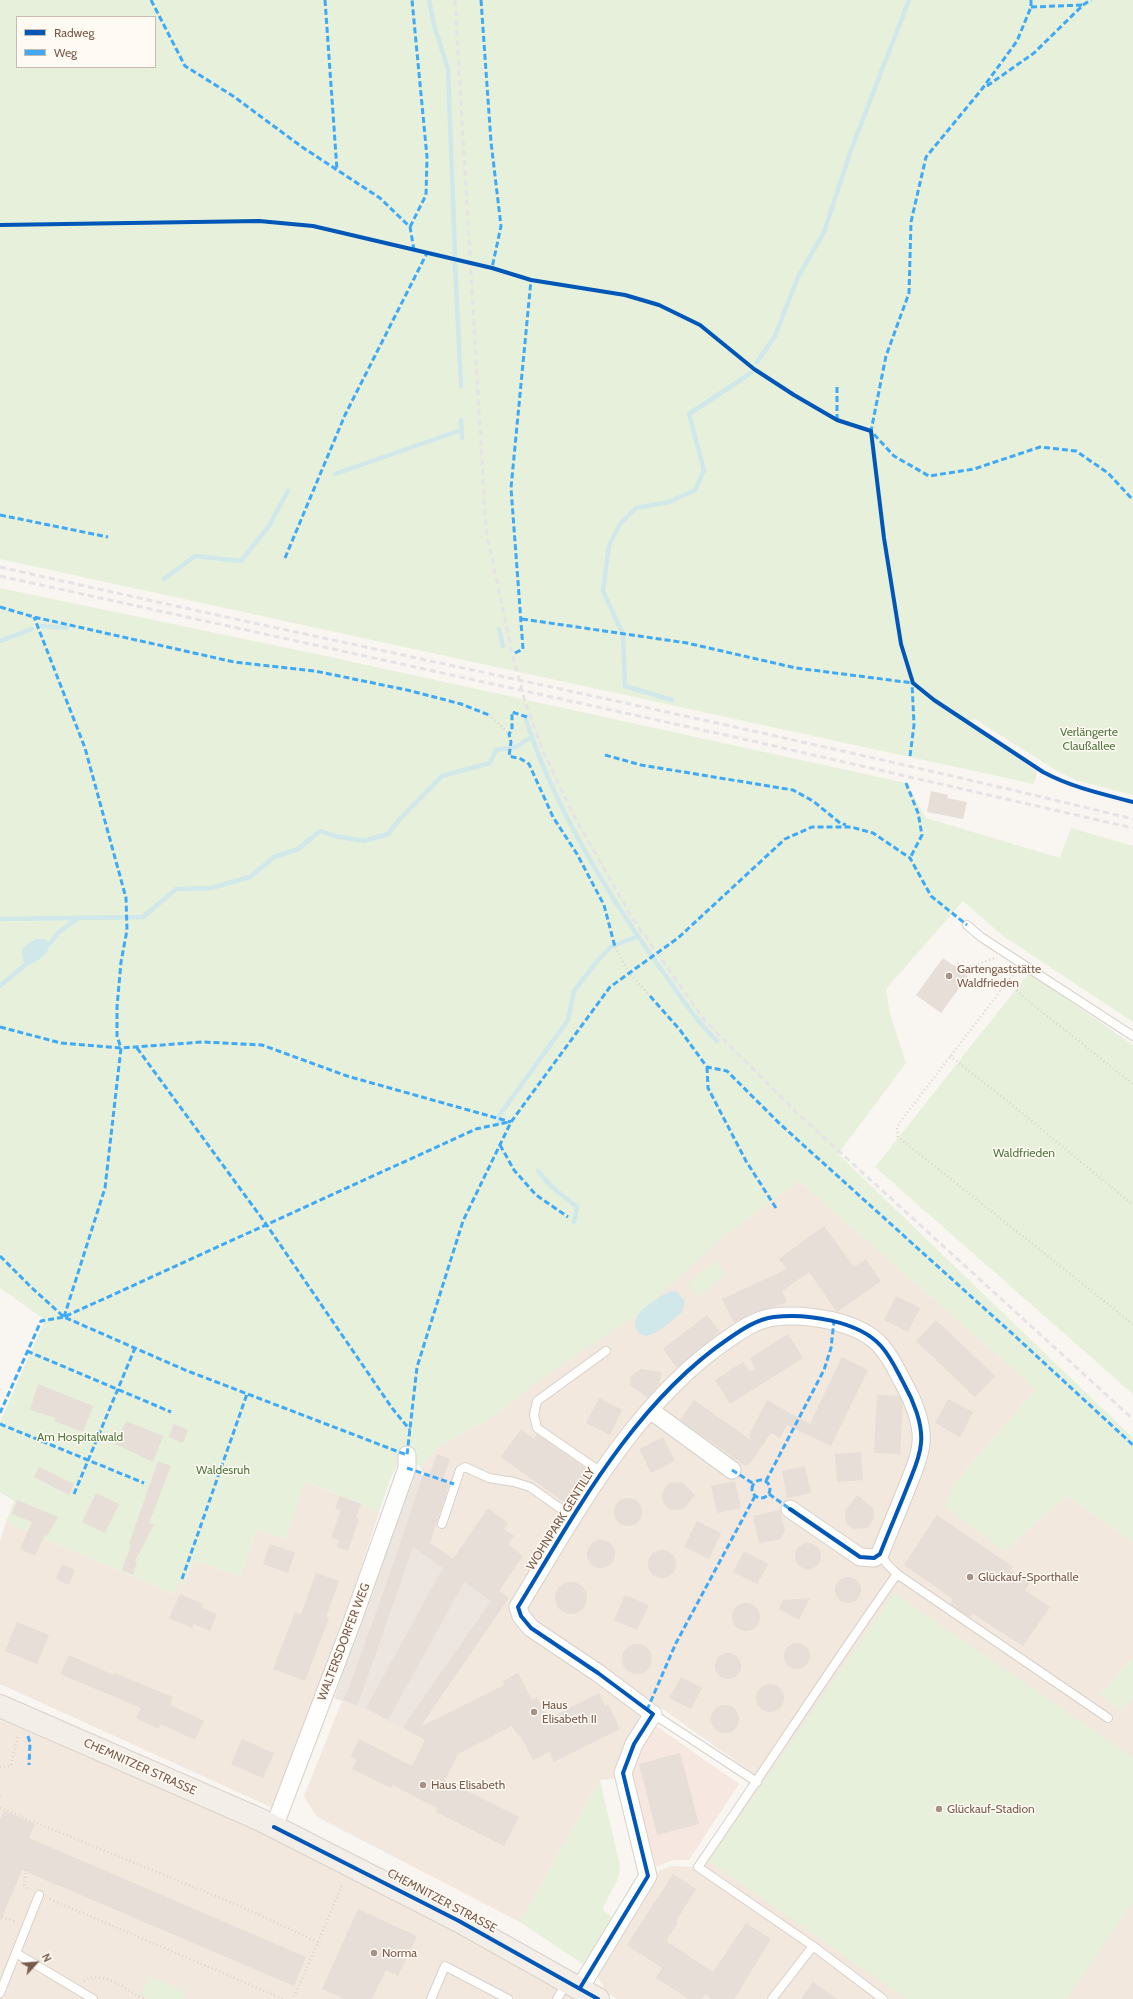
<!DOCTYPE html>
<meta charset="utf-8">
<style>
body{margin:0}
#map{position:relative;width:1133px;height:1999px;overflow:hidden;background:#f9f5f0;font-family:Cabin,sans-serif}
canvas{display:block}
.legend{position:absolute;left:16px;top:16px;width:140px;height:52px;box-sizing:border-box;background:#fffaf3;border:1px solid #cabbb1;margin:0;padding:5px 7px;list-style:none;font-size:12px;color:#7a5c4d}
.legend li{display:flex;align-items:center;gap:8px;height:20px}
.legend b{width:20px;border:1px solid #cabbb1}
.north{position:absolute;left:16px;top:1943px;width:40px;height:40px;-webkit-text-stroke:3px #fffaf3;paint-order:stroke;rotate:64deg;font-size:11px;font-weight:700;line-height:16px;text-align:center;color:#7a5c4d}
.north::after{content:'';display:block;margin:auto;width:14px;height:18px;background:#7a5c4d;clip-path:polygon(50% 0,100% 100%,50% 72%,0 100%)}
</style>
<div id="map">
<canvas width="1133" height="1999"></canvas>
<ul class="legend">
<li><b style="height:5px;background:#0057b8"></b>Radweg</li>
<li><b style="height:5px;background:#3fa9f5"></b>Weg</li>
</ul>
<div class="north">N</div>
</div>
<script>
const g = document.querySelector('canvas').getContext('2d');
g.lineJoin = 'round';
function fillPath(path, color) {
  g.fillStyle = color;
  g.fill(path, 'evenodd');
}
function trace(path, color, width, dash) {
  g.strokeStyle = color;
  g.lineWidth = width;
  g.lineCap = dash ? 'butt' : 'round';
  g.setLineDash(dash || []);
  g.stroke(path);
}
function label(font, color, halo, rows, align = 'center') {
  g.font = font + ' Cabin,sans-serif';
  g.lineWidth = 3;
  g.setLineDash([]);
  g.textBaseline = 'middle';
  g.strokeStyle = halo;
  g.fillStyle = color;
  for (const [text, x, y, turn = 0] of rows) {
    g.save();
    g.translate(x, y);
    g.rotate((+turn || 0) * Math.PI / 180);
    g.textAlign = isNaN(turn) ? turn : align;
    if (halo) g.strokeText(text, 0, 0);
    g.fillText(text, 0, 0);
    g.restore();
  }
}
fillPath(new Path2D(`
 M 799,1181 L 1036,1389 L 953,1485 L 1004,1551 L 1067,1496 L 1133,1542 L 1133,1656 L 1101,1695 L 1122,1711 L 1133,1697 L 1133,1999 L 617,1999 L 607,1993 L 597,1976 L 648,1876 L 671,1866 L 698,1867 L 759,1778 L 646,1697 L 617,1778 L 600,1780 L 520,1922 L 317,1817 L 304,1796 L 342,1701 L 376,1714 L 388,1720 L 425,1720 L 509,1598 L 418,1534 L 449,1484 L 423,1475 L 420,1466 L 440,1446 L 489,1419 L 723,1237 Z
 M 305,1481 L 379,1512 L 332,1656 L 273,1808 L 0,1684 L 0,1542 L 6,1522 L 174,1594 L 178,1582 L 184,1584 L 193,1560 L 240,1576 L 257,1529 L 286,1539 Z
 M 0,1715 L 240,1822 L 440,1923 L 577,1999 L 0,1999 Z`), '#f2e8de');
fillPath(new Path2D(`
 M 655,1725 L 739,1784 L 689,1860 L 673,1860 L 656,1867 L 631,1771 L 638,1751 Z`), '#f6e8e1');
fillPath(new Path2D(`
 M 412,1472 L 449,1484 L 434,1530 L 418,1534 L 509,1598 L 415,1735 L 376,1714 L 334,1698 Z`), '#ede5e0');
fillPath(new Path2D(`
 M 0,0 L 1133,0 L 1133,795 L 1075,780 L 1057,771 L 975,719 L 966,722 L 1037,772 L 1034,784 L 0,559 ZM 17,17 L 155,17 L 155,67 L 17,67 Z
 M 0,588 L 321,655 L 906,783 L 926,818 L 1060,858 L 1071,828 L 1133,846 L 1133,1022 L 1003,936 L 963,901 L 886,989 L 890,1014 L 906,1063 L 838,1154 L 1133,1438 L 1133,1542 L 1067,1496 L 1004,1551 L 945,1507 L 953,1485 L 1036,1389 L 799,1181 L 723,1237 L 643,1311 L 559,1366 L 489,1419 L 440,1446 L 420,1466 L 398,1464 L 389,1482 L 379,1512 L 306,1481 L 286,1539 L 257,1529 L 240,1576 L 193,1560 L 184,1584 L 178,1582 L 174,1594 L 6,1522 L 14,1501 L 0,1492 L 0,1422 L 45,1320 L 0,1288 Z
 M 1029,973 L 1133,1045 L 1133,1394 L 875,1167 Z
 M 716,1260 L 727,1274 L 697,1297 L 687,1284 Z
 M 894,1593 L 1133,1757 L 1133,1902 L 1067,1999 L 906,1999 L 709,1861 Z
 M 1133,1656 L 1133,1697 L 1122,1711 L 1101,1695 Z
 M 600,1780 L 620,1866 L 618,1879 L 602,1909 L 613,1918 L 583,1964 L 520,1922 Z
 M 149,1976 L 186,1992 L 183,1999 L 150,1999 L 141,1995 Z`), '#e7f0db');
fillPath(new Path2D(`
 M 36,939 L 45,939 L 50,943 C 48,956 38,960 28,966 L 25,965 C 19,950 22,947 36,939 Z
 M 672,1291 L 677,1292 L 685,1301 L 682,1312 C 673,1319 663,1330 652,1334 C 640,1340 631,1327 637,1317 C 641,1308 663,1294 672,1291 Z`), '#d0e8ea');
trace(new Path2D(`
 M 429,0 L 434,25 L 448,69 L 455,255
 M 455,264 L 461,386
 M 757,362 L 775,336 L 798,277 L 824,232 L 851,150 L 909,0
 M 461,420 L 462,438
 M 335,474 L 461,430
 M 164,579 L 195,556 L 241,561 L 269,526 L 288,491
 M 42,626 L 67,628
 M 499,629 L 503,646
 M 0,641 L 32,629
 M 672,700 L 625,686 L 623,634 L 603,591 L 609,545 L 620,524 L 636,508 L 669,502 L 695,490 L 704,470 L 689,414 L 751,373
 M 526,720 C 554,806 604,888 656,962 C 676,989 693,1018 717,1041
 M 0,919 L 143,917 L 176,889 L 211,888 L 250,877 L 274,857 L 298,849 L 320,831 L 334,836 L 364,841 L 388,834 L 399,820 L 442,776 L 490,763 L 496,750 L 516,747 L 531,737
 M 50,943 L 59,932 L 77,919
 M 0,986 L 25,965
 M 499,1122 L 499,1116 L 568,1020 L 574,991 L 598,960 L 611,947 L 638,936
 M 538,1171 L 551,1186 L 577,1207 L 574,1222`), '#d0e8ea', 4.5);
fillPath(new Path2D(`
 M 931,791 L 948,795 L 947,798 L 967,802 L 963,819 L 927,812 Z
 M 943,958 L 968,976 L 941,1013 L 916,995 Z
 M 824,1226 L 854,1267 L 866,1259 L 881,1281 L 837,1312 L 809,1272 L 782,1291 L 787,1302 L 775,1307 L 752,1313 L 734,1323 L 722,1299 L 787,1269 L 779,1259 Z
 M 896,1296 L 920,1308 L 908,1332 L 884,1320 Z
 M 707,1315 L 720,1332 L 677,1368 L 663,1349 Z
 M 936,1320 L 995,1376 L 975,1397 L 916,1341 Z
 M 788,1334 L 803,1358 L 730,1404 L 715,1380 L 743,1362 L 750,1372 L 755,1369 L 750,1358 Z
 M 842,1357 L 868,1370 L 831,1446 L 787,1425 L 780,1438 L 771,1433 L 749,1465 L 744,1465 L 680,1420 L 694,1400 L 752,1441 L 749,1435 L 767,1400 L 810,1424 Z
 M 641,1369 L 661,1372 L 660,1384 L 648,1398 L 630,1385 L 631,1376 Z
 M 38,1384 L 93,1406 L 83,1432 L 54,1421 L 56,1418 L 30,1410 Z
 M 877,1395 L 899,1396 L 903,1404 L 900,1454 L 874,1453 Z
 M 599,1398 L 622,1410 L 610,1435 L 586,1423 Z
 M 948,1399 L 973,1412 L 960,1437 L 935,1423 Z
 M 126,1421 L 163,1436 L 153,1462 L 115,1444 Z
 M 174,1424 L 188,1430 L 183,1443 L 169,1437 Z
 M 521,1429 L 534,1439 L 537,1434 L 591,1472 L 568,1505 L 501,1457 Z
 M 663,1437 L 675,1461 L 651,1473 L 639,1449 Z
 M 861,1452 L 863,1480 L 837,1482 L 835,1454 Z
 M 437,1454 L 450,1459 L 442,1482 L 449,1484 L 430,1543 L 453,1559 L 488,1508 L 508,1523 L 504,1529 L 514,1536 L 508,1544 L 523,1556 L 499,1591 L 509,1598 L 420,1727 L 504,1685 L 503,1681 L 518,1673 L 532,1700 L 537,1697 L 548,1719 L 599,1693 L 605,1706 L 608,1704 L 620,1729 L 554,1762 L 549,1752 L 533,1760 L 520,1735 L 518,1736 L 512,1726 L 458,1754 L 445,1780 L 519,1817 L 504,1846 L 436,1812 L 437,1808 L 417,1798 L 393,1785 L 391,1788 L 352,1769 L 357,1760 L 351,1756 L 359,1739 L 412,1766 L 425,1740 L 403,1727 L 491,1601 L 464,1582 L 388,1720 L 366,1708 L 443,1568 L 413,1547 L 358,1704 L 356,1706 L 343,1699 L 349,1688 L 393,1565 L 423,1475 L 429,1477 Z
 M 158,1461 L 171,1466 L 149,1523 L 154,1524 L 135,1561 L 137,1562 L 133,1575 L 122,1570 L 131,1545 L 129,1544 Z
 M 805,1466 L 811,1493 L 787,1498 L 782,1471 Z
 M 39,1467 L 74,1484 L 69,1495 L 34,1477 Z
 M 735,1481 L 741,1508 L 717,1513 L 711,1486 Z
 M 682,1482 L 695,1495 L 684,1509 L 670,1510 L 663,1503 L 662,1493 L 669,1483 Z
 M 96,1493 L 119,1504 L 105,1533 L 82,1522 Z
 M 857,1495 L 873,1508 L 874,1519 L 867,1528 L 854,1529 L 846,1523 L 845,1511 Z
 M 340,1496 L 361,1504 L 356,1518 L 359,1519 L 348,1551 L 337,1547 L 339,1540 L 331,1538 L 341,1510 L 335,1508 Z
 M614 1512a14 14 0 1 1 28 0a14 14 0 1 1-28 0Z
 M 17,1500 L 58,1517 L 47,1536 L 45,1535 L 35,1556 L 20,1549 L 32,1522 L 12,1514 Z
 M 780,1510 L 785,1531 L 781,1539 L 759,1543 L 753,1516 Z
 M 937,1515 L 1013,1567 L 1011,1570 L 1030,1583 L 1025,1590 L 1050,1607 L 1023,1646 L 973,1614 L 970,1617 L 950,1604 L 953,1599 L 904,1565 Z
 M 697,1521 L 721,1533 L 709,1559 L 684,1547 Z
 M587 1554a14 14 0 1 1 28 0a14 14 0 1 1-28 0Z
 M795 1556a13 13 0 1 1 26 0a13 13 0 1 1-26 0Z
 M 270,1544 L 295,1553 L 288,1573 L 263,1564 Z
 M648 1564a14 14 0 1 1 28 0a14 14 0 1 1-28 0Z
 M 744,1551 L 768,1564 L 757,1584 L 733,1572 Z
 M 62,1564 L 75,1570 L 69,1585 L 56,1579 Z
 M 316,1573 L 339,1581 L 326,1617 L 329,1618 L 305,1681 L 273,1669 L 295,1612 L 301,1614 Z
 M835 1590a13 13 0 1 1 26 0a13 13 0 1 1-26 0Z
 M555 1598a16 16 0 1 1 32 0a16 16 0 1 1-32 0Z
 M 180,1594 L 203,1604 L 201,1607 L 217,1614 L 210,1631 L 194,1624 L 192,1628 L 169,1618 Z
 M 625,1595 L 649,1605 L 637,1630 L 614,1620 Z
 M 810,1598 L 799,1620 L 779,1609 L 783,1600 Z
 M732 1617a14 14 0 1 1 28 0a14 14 0 1 1-28 0Z
 M 17,1622 L 49,1635 L 37,1664 L 5,1651 Z
 M784 1656a13 13 0 1 1 26 0a13 13 0 1 1-26 0Z
 M622 1659a15 15 0 1 1 30 0a15 15 0 1 1-30 0Z
 M715 1666a13 13 0 1 1 26 0a13 13 0 1 1-26 0Z
 M 69,1655 L 113,1675 L 114,1673 L 173,1697 L 170,1705 L 204,1721 L 195,1740 L 161,1724 L 159,1729 L 136,1718 L 141,1708 L 60,1674 Z
 M 681,1677 L 702,1688 L 691,1709 L 669,1698 Z
 M756 1698a14 14 0 1 1 28 0a14 14 0 1 1-28 0Z
 M711 1719a14 14 0 1 1 28 0a14 14 0 1 1-28 0Z
 M 242,1739 L 274,1753 L 263,1778 L 231,1764 Z
 M 680,1753 L 699,1824 L 657,1835 L 639,1764 Z
 M 4,1811 L 35,1824 L 29,1838 L 306,1957 L 294,1986 L 22,1870 L 0,1922 L 0,1820 Z
 M 673,1874 L 696,1889 L 676,1921 L 678,1922 L 666,1941 L 713,1972 L 746,1923 L 771,1939 L 734,1999 L 712,1999 L 705,1994 L 701,1999 L 689,1999 L 656,1978 L 662,1968 L 627,1945 Z
 M 358,1909 L 417,1936 L 398,1976 L 386,1970 L 372,1999 L 345,1999 L 322,1989 Z
 M 813,1982 L 837,1999 L 801,1999 Z`), '#e6ded7');
const lane = new Path2D(`
 M 967,925 L 981,937 L 1133,1036
 M 601,1472 L 537,1428 L 534,1415 L 537,1401 L 606,1351
 M 442,1524 L 460,1470 L 465,1467 L 489,1478 L 514,1482 L 530,1487 L 574,1518
 M 880,1554 L 887,1564 L 897,1574
 M 653,1714 L 757,1782
 M 813,1946 L 883,1999
 M 16,1953 L 93,1999
 M 0,1993 L 39,1895
 M 431,1999 L 445,1966 L 508,1999
 M 557,1999 L 567,1982
 M 772,1999 L 813,1946 L 698,1867 C 765,1770 829,1670 897,1574 L 1108,1718`);
const street = new Path2D(`
 M 650,1410 L 732,1470
 M 274,1827 L 352,1622 L 407,1468 L 407,1455
 M 580,1988 L 648,1876 L 623,1773 L 634,1744 L 653,1714 L 598,1673 L 531,1628 L 521,1616 L 518,1607 C 576,1512 634,1403 728,1339 C 741,1330 757,1319 774,1317 C 806,1313 859,1321 881,1346 C 891,1357 897,1371 904,1384 C 913,1400 923,1424 921,1443 C 920,1458 913,1472 908,1485 C 899,1508 889,1531 880,1554 L 874,1558 L 860,1557 L 790,1509`);
const primary = new Path2D(`
 M 0,1706 L 261,1820 L 459,1921 L 598,1999`);
trace(lane, '#d7d1cb', 10);
trace(street, '#d7d1cb', 19);
trace(primary, '#dad1cc', 24);
trace(new Path2D(`
 M 489,715 L 509,734
 M 615,947 L 629,973 L 650,996
 M 955,967 L 958,963 L 965,969 L 994,958
 M 1015,972 L 903,1118 L 897,1127 L 898,1137 L 1133,1324
 M 1008,982 L 1028,1001 L 1133,1084
 M 950,1056 L 1011,1104 L 1133,1205
 M 0,1767 L 11,1766 L 18,1734
 M 0,1796 L 0,1799
 M 0,1808 L 240,1906 L 318,1942 L 293,1999
 M 26,1869 L 24,1885 L 29,1890
 M 50,1899 L 283,1999
 M 2,1917 L 17,1922
 M 318,1942 L 343,1883
 M 84,1981 C 101,1968 128,1992 145,1999`), '#dcd5d0', 2.5, [1, 3]);
trace(lane, '#fefefd', 8);
trace(street, '#fefefd', 17);
trace(primary, '#f3eee8', 22);
trace(new Path2D(`
 M 455,0 L 486,530 L 513,657 L 526,705 L 543,751 L 572,812 L 631,916 L 705,1021 L 795,1111 L 1133,1419
 M 0,567 C 377,652 757,727 1133,819
 M 0,576 L 739,738 L 1133,828`), '#e6e3e7', 3, [6, 4]);
trace(new Path2D(`
 M 151,0 L 185,66 L 233,96 L 302,147 L 380,198 L 410,227 L 414,250
 M 325,0 L 337,170
 M 481,0 L 491,142 L 501,226 L 492,268
 M 1031,0 L 1031,7 L 1017,41 L 982,89 L 926,157 L 911,222 L 909,293 L 886,356 L 871,431 L 894,456 L 929,476 L 974,469 L 1040,447 L 1076,451 L 1108,473 L 1133,500
 M 1031,7 L 1083,5
 M 987,86 L 1034,53 L 1083,5 L 1091,0
 M 410,227 L 426,195 L 427,157 L 412,0
 M 837,420 L 837,386
 M 0,515 L 108,537
 M 285,558 L 345,415 L 427,253
 M 0,607 L 34,617 L 234,662 L 315,671 L 407,690 L 461,704 L 489,715
 M 522,619 L 687,643 L 796,668 L 913,683 L 915,685
 M 515,653 L 523,649 L 511,488 L 531,280
 M 527,717 L 512,712 L 512,730 L 509,734 L 511,742 L 509,756 L 521,759 L 529,764 L 553,817 L 577,854 L 604,905 L 615,947
 M 605,755 L 641,765 L 793,790 L 813,801 L 840,823 L 846,825
 M 910,756 L 914,725 L 912,682
 M 906,783 L 918,813 L 922,835 L 910,858
 M 650,996 L 680,1030 L 707,1067 L 727,1071 L 780,1124 L 1016,1337 L 1133,1445
 M 0,1027 L 61,1043 L 121,1048 L 117,1036 L 117,1007 L 121,962 L 127,930 L 126,898 L 85,748 L 34,617
 M 137,1048 L 266,1224 L 392,1408 L 410,1430
 M 707,1067 L 708,1088 L 746,1161 L 776,1208
 M 500,1145 L 514,1170 L 536,1195 L 568,1217
 M 0,1256 L 32,1288 L 64,1317 L 185,1370 L 407,1455 L 417,1367 L 463,1221 L 511,1122 L 610,987 L 678,938 L 785,839 L 812,827 L 851,827 L 873,833 L 910,858 L 931,896 L 967,925
 M 64,1317 L 105,1188 L 121,1048 L 203,1042 L 262,1045 L 347,1076 L 511,1122
 M 27,1351 L 171,1412
 M 0,1413 L 41,1321 L 64,1317 L 476,1129 L 509,1122
 M 0,1424 L 144,1483
 M 407,1468 L 454,1484
 M 732,1470 L 754,1484
 M752 1489a9 9 0 1 1 18 0a9 9 0 1 1-18 0Z
 M 766,1481 L 824,1370 L 831,1348 L 834,1321
 M 74,1494 L 135,1348
 M 769,1494 L 790,1509
 M 182,1579 L 247,1394
 M 647,1710 L 676,1643 L 755,1496
 M 28,1736 L 30,1743 L 29,1765`), '#3fa9f5', 3, [6, 3]);
trace(new Path2D(`
 M 0,225 L 259,221 L 313,226 L 492,268 L 531,280 L 625,295 L 659,305 L 700,325 L 754,369 L 794,395 L 837,420 L 871,431 L 884,538 L 901,644 L 913,683 L 934,700 L 1043,772 C 1071,787 1102,794 1133,802
 M 274,1827 L 459,1921 L 598,1999
 M 580,1988 L 648,1876 L 623,1773 L 634,1744 L 653,1714 L 598,1673 L 531,1628 L 521,1616 L 518,1607 C 576,1512 634,1403 728,1339 C 741,1330 757,1319 774,1317 C 806,1313 859,1321 881,1346 C 891,1357 897,1371 904,1384 C 913,1400 923,1424 921,1443 C 920,1458 913,1472 908,1485 C 899,1508 889,1531 880,1554 L 874,1558 L 860,1557 L 790,1509`), '#0057b8', 4);
for (const [x, y, r, color] of [
 [949,976,4,"#a69286"],
 [970,1577,4,"#a69286"],
 [534,1712,4,"#a69286"],
 [423,1785,4,"#a69286"],
 [939,1809,4,"#a69286"],
 [374,1953,4,"#a69286"]
]) {
  const dot = new Path2D();
  dot.arc(x, y, r, 0, 2 * Math.PI);
  g.fillStyle = color;
  g.fill(dot);
  trace(dot, '#fffaf3', 1.5);
}
label('12px', '#537a41', '#fffaf3', [
 ["Verlängerte",1089,732],
 ["Claußallee",1089,746],
 ["Waldfrieden",1024,1153],
 ["Am Hospitalwald",80,1437],
 ["Waldesruh",223,1470]
]);
label('12px', '#7a5c4d', '#fffaf3', [
 ["Gartengaststätte",957,969],
 ["Waldfrieden",957,983],
 ["Glückauf-Sporthalle",978,1577],
 ["Haus",542,1705],
 ["Elisabeth II",542,1719],
 ["Haus Elisabeth",431,1785],
 ["Glückauf-Stadion",947,1809],
 ["Norma",382,1953]
], 'left');
label('12px', '#7a5c4d', '#fffaf3', [
 ["WOHNPARK GENTILLY",561,1519,-58],
 ["WALTERSDORFER WEG",344,1642,-69],
 ["CHEMNITZER STRASSE",140,1767,24],
 ["CHEMNITZER STRASSE",442,1901,28]
]);
</script>
